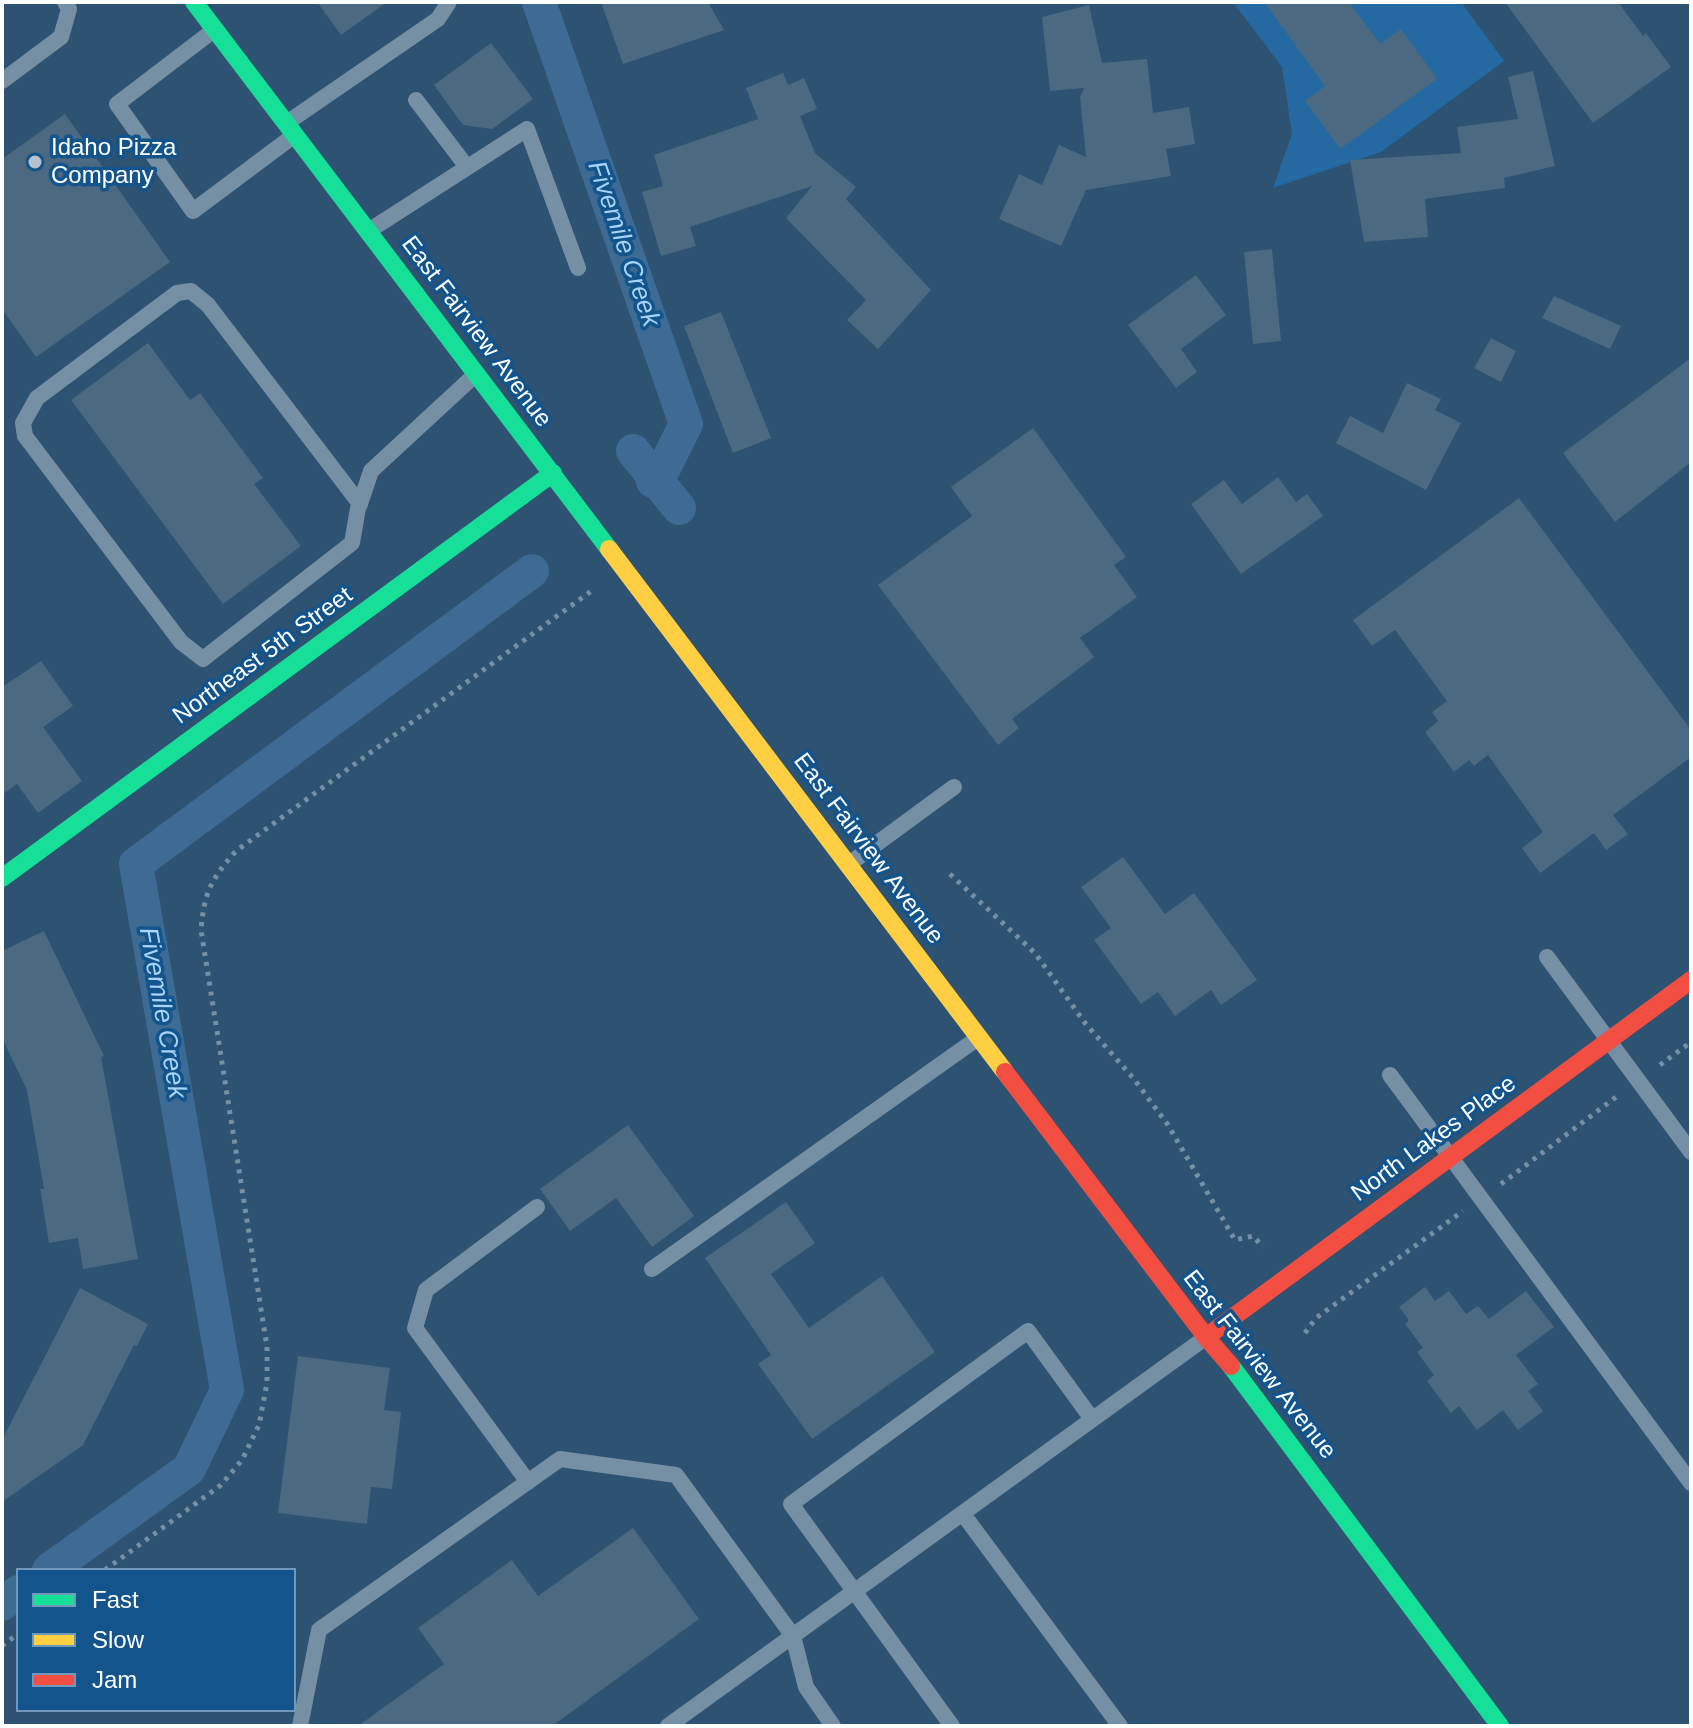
<!DOCTYPE html>
<style>
body{margin:0}
#map{position:relative;width:1693px;height:1728px;overflow:hidden;background:#2e5271;font-family:Arial,sans-serif}
canvas{display:block}
.frame{position:absolute;inset:0;border:4px solid #fff;pointer-events:none}
.legend{position:absolute;left:16px;top:1568px;width:280px;height:144px;box-sizing:border-box;background:#13548c;border:2px solid #7198ba;margin:0;padding:10px 14px;list-style:none;font-size:24px;color:#fff}
.legend li{display:flex;align-items:center;gap:16px;height:40px}
.legend b{width:40px;border:2px solid #7198ba}
</style>
<div id="map">
<canvas width="1693" height="1728"></canvas>
<div class="frame"></div>
<ul class="legend">
<li><b style="height:10px;background:#16e098"></b>Fast</li>
<li><b style="height:10px;background:#ffcf43"></b>Slow</li>
<li><b style="height:10px;background:#f24e42"></b>Jam</li>
</ul>
</div>
<script>
const g = document.querySelector('canvas').getContext('2d');
g.lineJoin = 'round';
function fillPath(path, color) {
  g.fillStyle = color;
  g.fill(path, 'evenodd');
}
function trace(path, color, width, dash) {
  g.strokeStyle = color;
  g.lineWidth = width;
  g.lineCap = dash ? 'butt' : 'round';
  g.setLineDash(dash || []);
  g.stroke(path);
}
function label(font, color, halo, rows, align = 'center') {
  g.font = font + ' Arial,sans-serif';
  g.lineWidth = 7;
  g.setLineDash([]);
  g.textBaseline = 'middle';
  g.strokeStyle = halo;
  g.fillStyle = color;
  for (const [text, x, y, turn = 0] of rows) {
    g.save();
    g.translate(x, y);
    g.rotate((+turn || 0) * Math.PI / 180);
    g.textAlign = isNaN(turn) ? turn : align;
    if (halo) g.strokeText(text, 0, 0);
    g.fillText(text, 0, 0);
    g.restore();
  }
}
fillPath(new Path2D(`
 M 1233,2 L 1461,2 L 1504,61 L 1381,152 L 1273,188 L 1292,134 L 1282,67 Z`), '#2469a1');
trace(new Path2D(`
 M 539,2 L 686,424 L 660,476 L 653,481
 M 633,451 L 679,508
 M 49,1570 L 189,1469 L 227,1390 L 136,864 L 532,571
 M 2,1604 L 18,1592`), '#3d6b93', 34);
fillPath(new Path2D(`
 M 317,2 L 387,2 L 341,35 Z
 M 601,2 L 708,2 L 724,30 L 623,64 Z
 M 1264,2 L 1349,2 L 1380,44 L 1401,29 L 1437,79 L 1340,149 L 1305,101 L 1325,86 Z
 M 1505,2 L 1618,2 L 1643,36 L 1646,33 L 1671,67 L 1593,123 Z
 M 1089,5 L 1102,63 L 1147,59 L 1153,113 L 1189,107 L 1195,144 L 1166,149 L 1171,176 L 1086,190 L 1061,246 L 999,219 L 1019,174 L 1042,185 L 1059,145 L 1086,157 L 1080,97 L 1084,88 L 1050,91 L 1042,17 Z
 M 491,43 L 533,99 L 492,129 L 463,125 L 434,85 Z
 M 1533,71 L 1555,166 L 1504,178 L 1505,188 L 1425,199 L 1428,237 L 1364,242 L 1350,160 L 1461,153 L 1457,127 L 1518,119 L 1508,77 Z
 M 783,73 L 788,85 L 804,78 L 817,109 L 800,116 L 815,153 L 856,187 L 846,199 L 931,290 L 878,349 L 847,320 L 866,300 L 786,218 L 812,186 L 690,227 L 696,246 L 661,256 L 642,192 L 663,186 L 654,155 L 758,119 L 746,88 Z
 M 65,114 L 170,262 L 36,357 L 2,309 L 2,159 Z
 M 1272,249 L 1281,341 L 1253,344 L 1244,252 Z
 M 1196,275 L 1226,315 L 1181,349 L 1197,372 L 1176,388 L 1128,325 Z
 M 1554,296 L 1621,326 L 1610,349 L 1542,318 Z
 M 721,312 L 771,438 L 733,453 L 684,326 Z
 M 1491,338 L 1516,351 L 1501,382 L 1474,368 Z
 M 148,343 L 190,400 L 200,393 L 263,478 L 254,484 L 301,546 L 223,604 L 71,400 Z
 M 1691,358 L 1691,462 L 1615,522 L 1563,453 Z
 M 1407,383 L 1441,399 L 1435,410 L 1461,423 L 1426,490 L 1336,443 L 1350,416 L 1383,433 Z
 M 1033,428 L 1126,557 L 1114,565 L 1137,597 L 1080,638 L 1094,657 L 1012,719 L 1019,728 L 998,745 L 878,585 L 972,516 L 951,487 Z
 M 1278,477 L 1296,502 L 1307,494 L 1323,516 L 1241,574 L 1191,504 L 1224,480 L 1242,504 Z
 M 1519,498 L 1691,730 L 1691,757 L 1613,815 L 1628,834 L 1606,850 L 1594,833 L 1540,873 L 1522,848 L 1543,832 L 1488,755 L 1474,766 L 1469,760 L 1454,772 L 1425,732 L 1438,721 L 1432,712 L 1447,701 L 1395,630 L 1372,646 L 1353,620 Z
 M 41,661 L 73,706 L 43,727 L 82,781 L 38,813 L 17,784 L 2,795 L 2,687 Z
 M 1123,857 L 1165,914 L 1194,893 L 1257,980 L 1221,1005 L 1211,990 L 1175,1016 L 1158,992 L 1141,1004 L 1094,940 L 1111,928 L 1081,887 Z
 M 44,931 L 104,1056 L 101,1057 L 138,1259 L 83,1269 L 78,1238 L 49,1243 L 40,1189 L 44,1189 L 27,1090 L 2,1038 L 2,951 Z
 M 628,1125 L 694,1216 L 652,1247 L 616,1198 L 570,1231 L 540,1189 Z
 M 786,1202 L 815,1243 L 771,1274 L 809,1328 L 882,1276 L 935,1352 L 812,1439 L 758,1364 L 771,1355 L 705,1258 Z
 M 1425,1287 L 1435,1301 L 1449,1291 L 1466,1314 L 1478,1306 L 1489,1319 L 1526,1291 L 1554,1327 L 1516,1355 L 1538,1384 L 1528,1391 L 1543,1411 L 1518,1430 L 1503,1410 L 1477,1430 L 1459,1406 L 1451,1413 L 1427,1381 L 1434,1375 L 1417,1352 L 1423,1348 L 1405,1324 L 1409,1320 L 1399,1307 Z
 M 80,1288 L 148,1324 L 137,1346 L 134,1345 L 83,1445 L 2,1502 L 2,1440 Z
 M 298,1356 L 390,1368 L 384,1410 L 401,1412 L 392,1489 L 371,1487 L 367,1524 L 278,1513 Z
 M 633,1528 L 699,1619 L 552,1726 L 358,1726 L 444,1664 L 418,1628 L 512,1560 L 538,1596 Z`), '#4b6981');
trace(new Path2D(`
 M 950,874 L 1035,953 L 1085,1023 L 1134,1079 L 1168,1125 L 1235,1240 L 1253,1236 L 1263,1247
 M 1660,1065 L 1691,1042
 M 1501,1184 L 1620,1094
 M 1305,1333 L 1316,1318 L 1463,1211
 M 105,1570 L 221,1485 L 242,1460 L 259,1425 L 267,1383 L 267,1347 L 201,930 C 204,893 211,879 236,851 L 594,589
 M 2,1646 L 18,1634`), '#758fa5', 5, [4, 6]);
trace(new Path2D(`
 M 214,30 L 117,104 L 193,211 L 292,137
 M 2,81 L 61,37 L 69,9 L 65,2
 M 416,100 L 467,167
 M 288,122 L 438,19 L 449,2
 M 370,230 L 527,129 L 578,268
 M 360,504 L 208,305 L 191,291 L 177,293 L 37,398 L 23,423 L 25,436 L 181,642 L 203,659 L 352,543 L 358,508 L 360,504 L 371,471 L 476,374
 M 849,864 L 954,787
 M 1547,957 L 1691,1152
 M 1390,1075 L 1691,1483
 M 652,1269 L 978,1038
 M 528,1482 L 415,1328 L 426,1290 L 537,1207
 M 963,1514 L 1120,1726
 M 300,1726 L 319,1630 L 560,1459 L 676,1475 L 793,1636 L 806,1687 L 833,1726
 M 668,1726 L 1205,1338
 M 952,1726 L 791,1504 L 1028,1331 L 1092,1419`), '#758fa5', 16);
trace(new Path2D(`
 M 194,2 L 609,549
 M 2,878 L 553,473
 M 1231,1366 L 1500,1726`), '#16e098', 18);
trace(new Path2D(`
 M 609,549 L 1005,1072`), '#ffcf43', 18);
trace(new Path2D(`
 M 1005,1072 L 1206,1337 L 1231,1366
 M 1206,1337 L 1691,980`), '#f24e42', 18);
for (const [x, y, r, color] of [
 [35,162,8,"#b6c2cd"]
]) {
  const dot = new Path2D();
  dot.arc(x, y, r, 0, 2 * Math.PI);
  g.fillStyle = color;
  g.fill(dot);
  trace(dot, '#13548c', 3);
}
label('24px', '#fff', '#13548c', [
 ["Idaho Pizza",51,148],
 ["Company",51,176]
], 'left');
label('24px', '#fff', '#13548c', [
 ["East Fairview Avenue",476,332,53],
 ["Northeast 5th Street",263,656,-36],
 ["East Fairview Avenue",868,849,53],
 ["North Lakes Place",1434,1139,-36],
 ["East Fairview Avenue",1259,1365,52]
]);
label('italic 26px', '#a7d4f8', '#13548c', [
 ["Fivemile Creek",623,244,71],
 ["Fivemile Creek",162,1013,80]
]);
</script>
